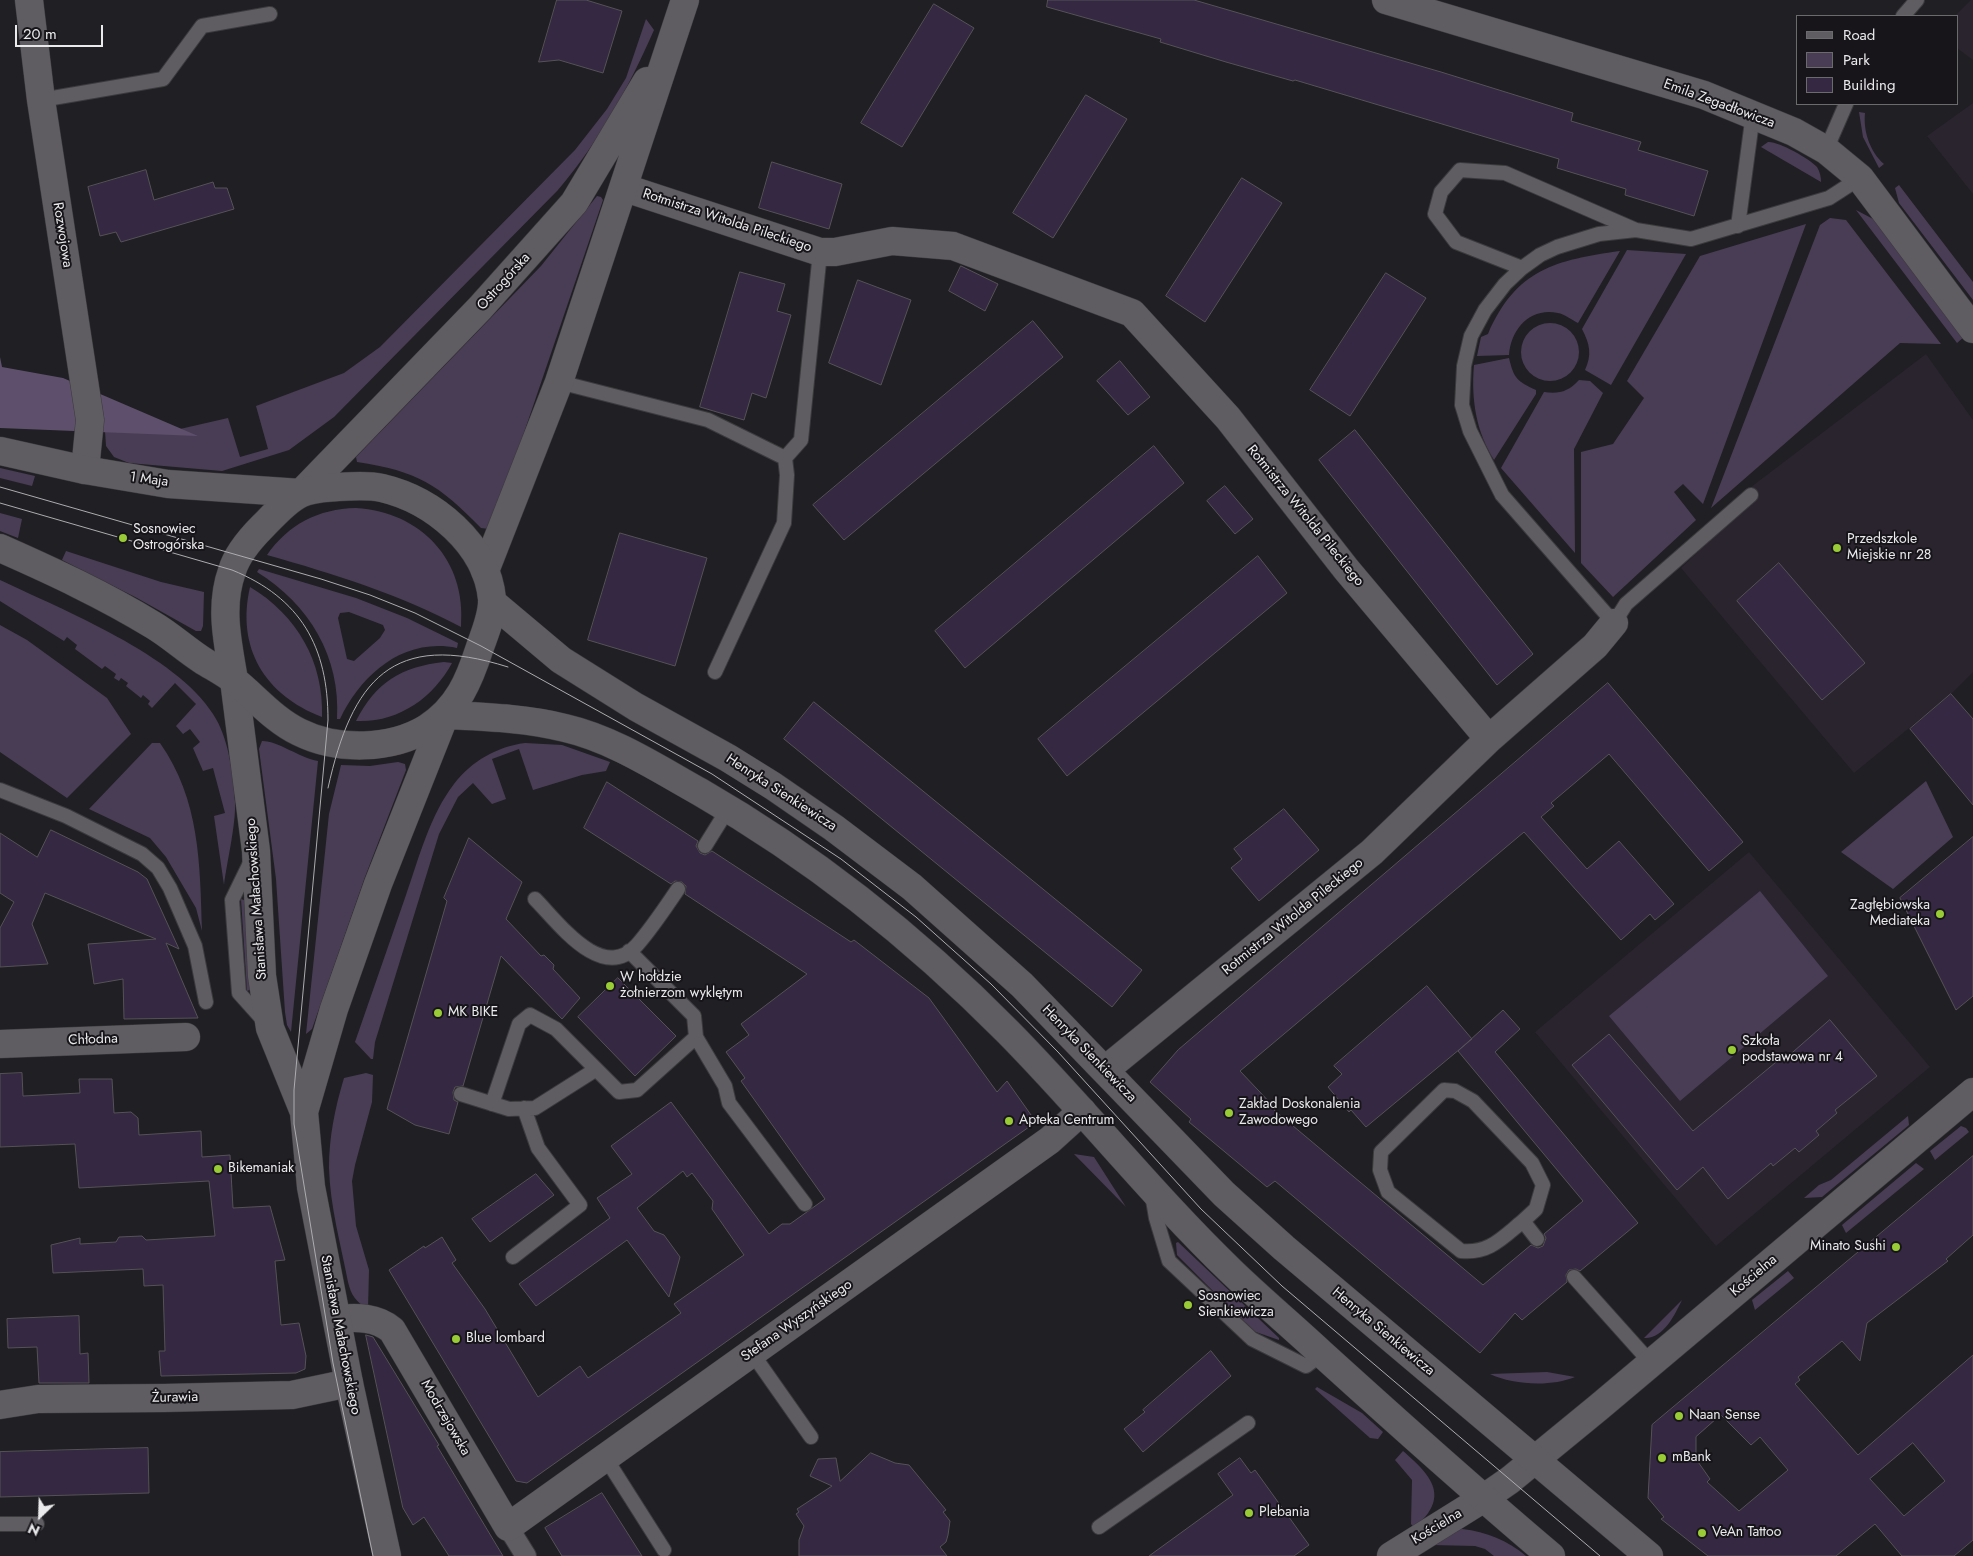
<!DOCTYPE html>
<meta charset="utf-8">
<style>
body{margin:0}
#map{position:relative;width:1973px;height:1556px;overflow:hidden;background:#201f23;font-family:Jost,sans-serif}
canvas{display:block}
.legend{position:absolute;left:1796px;top:15px;width:162px;height:90px;box-sizing:border-box;background:#171519;border:1px solid #6b6a6d;margin:0;padding:6px 9px;list-style:none;font-size:15px;color:#eae9ec}
.legend li{display:flex;align-items:center;gap:10px;height:25px}
.legend b{width:25px;border:1px solid #6b6a6d}
.north{position:absolute;left:15px;top:1491px;width:50px;height:50px;-webkit-text-stroke:4px #171519;paint-order:stroke;rotate:204deg;font-size:14px;font-weight:700;line-height:20px;text-align:center;color:#eae9ec}
.north::after{content:'';display:block;margin:auto;width:18px;height:22px;background:#eae9ec;clip-path:polygon(50% 0,100% 100%,50% 72%,0 100%)}
.scale{position:absolute;left:15px;top:25px;width:88px;height:22px;box-sizing:border-box;border:2px solid #eae9ec;border-top:0;padding-left:6px;font-size:15px;line-height:18px;white-space:nowrap;color:#eae9ec;-webkit-text-stroke:4px #171519;paint-order:stroke}
</style>
<div id="map">
<canvas width="1973" height="1556"></canvas>
<ul class="legend">
<li><b style="height:6px;background:#5f5d62"></b>Road</li>
<li><b style="height:14px;background:#493d55"></b>Park</li>
<li><b style="height:14px;background:#352842"></b>Building</li>
</ul>
<div class="north">N</div>
<div class="scale">20 m</div>
</div>
<script>
const g = document.querySelector('canvas').getContext('2d');
g.lineJoin = 'round';
function fillPath(path, color) {
  g.fillStyle = color;
  g.fill(path, 'evenodd');
}
function trace(path, color, width, dash) {
  g.strokeStyle = color;
  g.lineWidth = width;
  g.lineCap = dash ? 'butt' : 'round';
  g.setLineDash(dash || []);
  g.stroke(path);
}
function label(font, color, halo, rows, align = 'center') {
  g.font = font + ' Jost,sans-serif';
  g.lineWidth = 4;
  g.setLineDash([]);
  g.textBaseline = 'middle';
  g.strokeStyle = halo;
  g.fillStyle = color;
  for (const [text, x, y, turn = 0] of rows) {
    g.save();
    g.translate(x, y);
    g.rotate((+turn || 0) * Math.PI / 180);
    g.textAlign = isNaN(turn) ? turn : align;
    if (halo) g.strokeText(text, 0, 0);
    g.fillText(text, 0, 0);
    g.restore();
  }
}
fillPath(new Path2D(`
 M 1971,0 L 1973,0 L 1973,60 L 1957,48 L 1957,16 L 1955,16 Z
 M 1973,103 L 1973,194 L 1927,136 Z
 M 1926,354 L 1973,420 L 1973,672 L 1951,694 L 1854,773 L 1681,568 L 1723,528 L 1758,499 L 1751,487 Z
 M 1749,852 L 1930,1067 L 1716,1246 L 1535,1032 Z`), '#29242e');
fillPath(new Path2D(`
 M 646,19 L 654,30 C 627,91 601,139 558,190 L 334,417 L 289,450 L 222,471 L 129,463 L 114,457 L 106,446 L 105,431 L 180,429 L 228,418 L 240,457 L 268,449 L 256,406 L 344,373 L 380,347 L 575,150 L 607,109 L 626,78 Z
 M 1859,112 L 1865,113 C 1863,131 1870,152 1884,164 L 1879,168 L 1863,137 Z
 M 1768,142 C 1778,141 1810,159 1817,167 C 1820,172 1821,177 1821,182 L 1761,147 Z
 M 1899,185 L 1973,282 L 1973,300 L 1899,203 L 1895,188 Z
 M 597,196 L 601,197 L 603,200 L 493,524 L 489,529 L 481,528 C 439,485 418,471 357,462 L 356,457 L 541,266 Z
 M 1856,210 L 1875,220 L 1965,336 L 1957,343 Z
 M 1830,218 L 1846,220 L 1941,344 L 1900,343 L 1711,508 L 1820,225 Z
 M 1806,224 L 1703,504 L 1683,484 L 1674,492 L 1696,520 L 1613,597 L 1581,563 L 1581,452 L 1613,444 L 1644,398 L 1627,381 L 1700,256 Z
 M 1627,250 L 1686,254 L 1611,385 L 1585,370 C 1592,355 1590,344 1582,329 Z
 M 1620,251 L 1578,323 C 1572,320 1564,314 1558,313 C 1530,307 1511,329 1509,355 L 1477,356 L 1481,337 L 1488,334 C 1516,269 1556,260 1620,251 Z
 M1521 352a29 29 0 1 1 58 0a29 29 0 1 1-58 0Z
 M 1509,358 C 1514,379 1517,381 1536,390 L 1536,394 L 1494,460 C 1476,431 1471,399 1474,365 Z
 M 1579,380 L 1590,381 L 1603,393 L 1574,449 L 1575,553 L 1501,468 L 1544,392 C 1559,394 1568,392 1579,380 Z
 M 0,468 L 35,476 L 32,486 L 0,478 Z
 M 356,508 C 421,512 467,560 461,627 C 399,594 334,574 267,555 C 289,524 318,509 356,508 Z
 M 0,513 L 22,519 L 18,538 L 0,531 Z
 M 66,551 L 161,582 L 204,592 L 203,626 L 201,631 L 196,631 L 137,598 L 62,560 Z
 M 259,569 L 356,598 L 407,618 L 458,643 L 457,648 C 403,637 361,675 340,719 L 337,719 C 341,657 309,604 257,572 ZM 349,612 L 383,625 L 385,630 L 380,638 L 354,661 L 347,659 L 338,618 L 340,613 Z
 M 0,580 C 63,610 176,655 213,714 C 229,738 233,774 235,802 C 236,825 227,861 224,885 L 214,816 L 225,813 L 213,768 L 203,771 L 193,748 L 200,742 L 190,729 L 183,734 L 176,726 L 196,704 L 175,683 L 152,708 L 148,704 L 150,701 L 143,695 L 141,698 L 126,686 L 128,683 L 121,678 L 119,681 L 114,678 L 116,674 L 105,666 L 102,669 L 75,649 L 77,645 L 67,637 L 64,641 L 0,601 Z
 M 250,587 C 297,615 324,662 322,717 C 265,695 236,648 250,587 Z
 M 0,625 L 27,640 L 107,698 L 131,734 L 67,798 L 0,752 Z
 M 444,662 L 452,663 C 433,698 398,723 356,721 C 376,682 401,667 444,662 Z
 M 262,741 C 279,741 299,758 318,761 L 291,1032 L 287,1025 L 285,1012 L 276,879 L 259,749 Z
 M 152,743 L 160,743 C 200,800 200,864 202,931 L 196,908 L 166,857 L 150,838 L 89,809 Z
 M 525,743 L 562,745 L 610,762 L 606,771 L 582,775 L 533,790 L 519,749 L 492,759 L 506,799 L 492,804 L 473,783 L 458,797 L 439,834 L 375,1042 L 373,1059 L 371,1059 L 355,1042 C 372,993 389,944 406,895 C 419,858 430,815 454,784 C 472,761 496,747 525,743 Z
 M 398,762 L 405,764 L 406,770 L 365,877 L 312,1029 L 306,1034 L 329,814 L 341,765 L 370,766 Z
 M 1926,781 L 1953,837 L 1893,889 L 1841,852 Z
 M 1760,891 L 1828,976 L 1680,1101 L 1609,1016 Z
 M 241,899 L 244,900 L 252,989 L 247,991 Z
 M 366,1073 L 373,1075 L 372,1102 L 355,1165 L 352,1181 L 356,1226 L 369,1270 L 368,1309 C 356,1302 351,1295 348,1282 C 341,1245 330,1206 329,1168 C 329,1137 335,1108 344,1078 Z
 M 1908,1116 L 1909,1125 L 1822,1197 L 1804,1198 L 1819,1185 L 1831,1180 Z
 M 1961,1126 L 1966,1128 L 1969,1132 L 1935,1160 L 1930,1151 Z
 M 1074,1154 L 1094,1157 L 1126,1207 Z
 M 1916,1163 L 1924,1169 L 1846,1233 L 1842,1225 Z
 M 1178,1242 L 1279,1338 L 1279,1340 L 1253,1331 L 1177,1255 L 1176,1243 Z
 M 1788,1271 L 1794,1278 L 1755,1310 L 1752,1300 Z
 M 1682,1300 C 1675,1314 1664,1339 1644,1338 Z
 M 1547,1372 L 1575,1377 C 1551,1387 1513,1385 1490,1374 Z
 M 1317,1387 L 1362,1413 L 1383,1432 L 1378,1439 L 1370,1438 L 1315,1389 Z
 M 1403,1451 C 1432,1476 1451,1497 1414,1528 L 1411,1524 L 1412,1480 L 1395,1460 Z
 M 1462,1529 C 1487,1532 1507,1540 1526,1556 L 1494,1556 L 1485,1549 L 1475,1546 L 1433,1545 L 1452,1530 Z`), '#493d55');
fillPath(new Path2D(`
 M 0,357 L 2,367 L 63,378 L 198,436 L 0,428 Z`), '#5e506c');
const building = new Path2D(`
 M 557,0 L 586,0 L 622,11 L 603,73 L 559,60 L 539,62 Z
 M 1048,0 L 1194,0 L 1441,72 L 1573,113 L 1571,121 L 1641,142 L 1638,150 L 1708,171 L 1694,216 L 1625,195 L 1626,189 L 1557,168 L 1559,159 L 1295,80 L 1293,81 L 1226,62 L 1160,42 L 1161,39 L 1047,7 Z
 M 934,4 L 974,28 L 902,147 L 861,123 Z
 M 1086,95 L 1127,119 L 1053,238 L 1013,213 Z
 M 772,162 L 842,184 L 829,229 L 759,208 Z
 M 146,170 L 154,200 L 213,182 L 215,188 L 227,188 L 234,209 L 121,242 L 116,232 L 100,236 L 88,187 Z
 M 1242,178 L 1282,203 L 1205,322 L 1166,296 Z
 M 961,266 L 998,284 L 985,311 L 949,291 Z
 M 740,272 L 785,284 L 777,311 L 791,315 L 766,398 L 752,393 L 744,420 L 700,407 Z
 M 1386,273 L 1426,298 L 1350,416 L 1310,390 Z
 M 858,280 L 911,300 L 881,385 L 829,363 Z
 M 1033,321 L 1063,357 L 844,540 L 813,505 Z
 M 1120,361 L 1150,397 L 1128,415 L 1097,381 Z
 M 1355,430 L 1533,654 L 1497,685 L 1319,460 Z
 M 1154,446 L 1184,483 L 965,668 L 935,631 Z
 M 1225,486 L 1253,519 L 1235,534 L 1207,501 Z
 M 620,533 L 707,558 L 675,666 L 588,640 Z
 M 1258,556 L 1287,593 L 1067,776 L 1038,739 Z
 M 1779,563 L 1865,663 L 1822,700 L 1737,601 Z
 M 1608,683 L 1743,842 L 1709,871 L 1609,754 L 1551,803 L 1554,806 L 1541,817 L 1587,869 L 1619,841 L 1674,904 L 1655,920 L 1650,914 L 1621,940 L 1524,832 L 1240,1071 L 1275,1108 L 1274,1110 L 1483,1285 L 1531,1245 L 1538,1248 L 1543,1246 L 1546,1238 L 1544,1234 L 1583,1201 L 1458,1051 L 1503,1010 L 1520,1029 L 1495,1052 L 1638,1223 L 1580,1271 L 1576,1269 L 1569,1270 L 1566,1275 L 1567,1282 L 1522,1320 L 1515,1313 L 1480,1353 L 1275,1181 L 1267,1187 L 1189,1122 L 1191,1119 L 1150,1082 L 1178,1050 Z
 M 1951,694 L 1973,719 L 1973,805 L 1910,729 Z
 M 814,702 L 1142,970 L 1112,1007 L 784,739 Z
 M 607,782 L 698,841 L 696,846 L 700,853 L 705,855 L 712,851 L 851,942 L 854,940 L 929,998 L 997,1092 L 1007,1081 L 1036,1122 L 527,1483 L 516,1481 L 389,1270 L 424,1246 L 425,1248 L 442,1237 L 456,1260 L 452,1263 L 485,1309 L 538,1397 L 580,1366 L 588,1378 L 681,1313 L 674,1304 L 744,1255 L 712,1209 L 713,1201 L 692,1173 L 687,1177 L 683,1171 L 637,1208 L 654,1231 L 664,1235 L 680,1257 L 669,1297 L 627,1240 L 536,1306 L 519,1284 L 610,1218 L 597,1198 L 632,1174 L 611,1146 L 671,1102 L 769,1234 L 782,1224 L 790,1224 L 825,1199 L 741,1081 L 745,1078 L 726,1052 L 749,1035 L 741,1024 L 807,974 L 685,894 L 686,886 L 682,882 L 675,881 L 671,884 L 584,828 Z
 M 1284,809 L 1319,850 L 1259,901 L 1231,868 L 1242,859 L 1234,849 Z
 M 51,830 L 138,872 L 147,879 L 179,949 L 166,943 L 198,1018 L 124,1019 L 123,979 L 94,984 L 88,944 L 156,939 L 45,893 L 32,924 L 48,964 L 0,967 L 0,928 L 14,902 L 0,893 L 0,833 L 37,857 Z
 M 1973,837 L 1973,996 L 1956,1010 L 1900,898 Z
 M 469,838 L 522,882 L 506,919 L 541,956 L 544,955 L 554,965 L 553,969 L 580,998 L 562,1019 L 501,956 L 463,1086 L 455,1087 L 453,1092 L 454,1100 L 458,1102 L 449,1134 L 415,1125 L 387,1109 L 447,901 L 444,898 Z
 M 618,978 L 676,1036 L 635,1076 L 578,1017 Z
 M 1427,986 L 1472,1039 L 1366,1127 L 1351,1110 L 1349,1112 L 1328,1087 L 1342,1074 L 1334,1066 Z
 M 1830,1020 L 1877,1076 L 1835,1110 L 1837,1113 L 1816,1131 L 1819,1135 L 1799,1152 L 1795,1148 L 1773,1166 L 1771,1163 L 1728,1199 L 1703,1167 L 1677,1190 L 1572,1065 L 1609,1034 L 1693,1131 L 1787,1053 L 1789,1055 Z
 M 22,1073 L 23,1096 L 80,1093 L 79,1079 L 112,1079 L 114,1113 L 131,1112 L 138,1118 L 139,1135 L 201,1131 L 202,1157 L 230,1155 L 233,1208 L 270,1206 L 285,1260 L 275,1261 L 281,1325 L 299,1323 L 306,1356 L 305,1369 L 296,1373 L 161,1376 L 159,1351 L 165,1351 L 163,1285 L 144,1286 L 143,1269 L 53,1273 L 51,1245 L 80,1238 L 80,1244 L 116,1242 L 119,1237 L 142,1236 L 146,1240 L 215,1236 L 209,1181 L 79,1188 L 75,1144 L 0,1147 L 0,1074 Z
 M 1973,1156 L 1973,1235 L 1946,1259 L 1948,1261 L 1867,1323 L 1860,1361 L 1842,1341 L 1798,1377 L 1800,1380 L 1795,1384 L 1858,1455 L 1973,1355 L 1973,1540 L 1954,1556 L 1902,1556 L 1875,1524 L 1836,1556 L 1708,1556 L 1661,1519 L 1664,1517 L 1648,1498 L 1652,1425 ZM 1721,1415 L 1751,1445 L 1760,1437 L 1788,1470 L 1739,1511 L 1707,1482 L 1710,1479 L 1696,1459 L 1696,1437 ZM 1913,1443 L 1945,1481 L 1904,1516 L 1870,1479 Z
 M 536,1174 L 554,1195 L 490,1242 L 472,1219 Z
 M 79,1316 L 80,1354 L 88,1353 L 89,1383 L 39,1383 L 37,1347 L 8,1348 L 7,1319 Z
 M 366,1335 L 373,1337 L 439,1445 L 437,1446 L 503,1556 L 449,1556 L 424,1517 L 413,1525 L 403,1508 Z
 M 1211,1351 L 1231,1376 L 1143,1452 L 1124,1429 L 1145,1412 L 1143,1410 Z
 M 148,1448 L 149,1493 L 0,1497 L 0,1452 Z
 M 871,1453 L 895,1463 L 909,1465 L 946,1510 L 943,1512 L 950,1521 L 948,1535 L 946,1542 L 940,1547 L 947,1556 L 799,1556 L 799,1540 L 804,1526 L 796,1514 L 799,1512 L 797,1509 L 832,1486 L 810,1476 L 818,1459 L 836,1458 L 840,1481 Z
 M 1240,1458 L 1251,1473 L 1255,1470 L 1309,1545 L 1294,1556 L 1149,1556 L 1233,1495 L 1218,1474 Z
 M 602,1493 L 642,1556 L 562,1556 L 545,1528 Z`);
fillPath(building, '#352842');
trace(building, '#555257', 1);
const service = new Path2D(`
 M 1903,16 L 1917,0
 M 41,100 L 163,79 L 202,26 L 270,14
 M 1826,150 L 1846,104
 M 1738,226 L 1753,114
 M 1522,268 L 1456,242 L 1435,214 L 1441,192 L 1460,170 L 1505,173 L 1636,230
 M 559,382 L 708,420 L 785,458 L 787,475 L 784,523 L 715,672
 M 785,458 L 801,440 L 820,252
 M 1751,495 L 1626,604 L 1614,623 L 1502,495 L 1470,431 L 1462,405 L 1464,366 L 1471,336 L 1485,310 L 1505,284 L 1522,268 L 1540,255 L 1557,247 L 1599,234 L 1636,230 L 1691,239 L 1829,198 L 1860,178
 M 0,790 L 66,816 L 142,854 L 158,868 L 170,888 L 195,946 L 206,1002
 M 705,846 L 728,809
 M 251,861 L 232,900 L 239,993 L 265,1022
 M 535,899 C 558,922 602,984 637,945 C 652,928 665,908 678,889
 M 696,1037 L 725,1086 L 729,1103 L 805,1204
 M 461,1094 L 509,1109 L 535,1108 L 595,1070
 M 492,1104 L 519,1024 L 530,1015 L 556,1029 L 619,1092 L 637,1090 L 696,1037 L 694,1016 L 629,951
 M 1152,1194 L 1156,1218 L 1169,1261 L 1252,1339 L 1306,1366 L 1322,1354
 M 1523,1221 C 1502,1238 1489,1254 1461,1251 L 1388,1192 L 1380,1170 L 1381,1152 L 1444,1090 L 1455,1091 L 1473,1101 L 1532,1163 L 1543,1185 L 1536,1209 L 1523,1221 L 1537,1239
 M 513,1257 L 580,1205 L 538,1148 L 524,1108
 M 1574,1277 L 1651,1363
 M 752,1353 L 811,1437
 M 605,1457 L 664,1550
 M 0,1524 L 37,1524
 M 1099,1527 L 1248,1423`);
const pedestrian = new Path2D(`
 M 508,1527 L 526,1556`);
const minor = new Path2D(`
 M 29,0 L 41,100 L 90,420 L 85,470
 M 1386,0 L 1704,95 L 1794,132 L 1826,150 L 1860,178 L 1973,329
 M 625,188 L 820,252 L 835,252 L 892,241 L 953,246 L 1132,313 L 1228,418 L 1346,569 L 1489,739
 M 0,1044 L 186,1037
 M 1105,1070 L 1372,852 L 1489,739 L 1595,646 L 1614,623
 M 337,1319 C 358,1317 376,1317 392,1330 L 508,1527 L 1050,1140 L 1082,1111
 M 0,1405 L 38,1399 L 164,1398 L 292,1395 L 349,1383
 M 1391,1556 L 1484,1498`);
const tertiary = new Path2D(`
 M 301,493 L 480,308 L 574,203 L 647,81
 M 485,571 L 559,382 L 685,0
 M 234,680 L 256,851 L 262,976 L 270,1028 L 304,1112
 M 1484,1498 L 1510,1480 L 1599,1407 L 1973,1092
 M 387,1556 L 349,1383 L 311,1187 L 304,1112 L 334,1009 L 378,884 L 445,715`);
const secondary = new Path2D(`
 M 0,451 L 85,470 L 168,484 L 301,493
 M 0,548 C 52,571 104,595 153,625 C 170,635 185,649 202,660 C 213,667 225,673 235,681 C 256,698 274,720 299,732 C 337,751 391,750 427,728 C 458,708 469,681 480,647 C 485,633 493,614 492,599 C 487,544 433,500 382,488 C 368,485 353,486 338,487 C 327,488 311,488 300,494 C 287,500 273,516 263,526 C 250,539 237,554 232,571 C 219,607 228,644 234,680
 M 492,602 L 561,660 L 636,707 L 728,758 L 773,786 L 834,828 L 912,887 L 1022,985 L 1224,1194 L 1284,1248 L 1649,1556
 M 445,715 C 485,717 525,718 565,728 C 613,739 657,768 700,792 C 813,857 916,939 1008,1032 C 1085,1110 1153,1196 1232,1272 C 1261,1300 1292,1326 1321,1353 C 1397,1422 1473,1490 1551,1556`);
trace(service, '#3b3a3d', 16);
trace(pedestrian, '#3b3a3d', 22);
trace(minor, '#3b3a3d', 29);
trace(tertiary, '#3b3a3d', 29);
trace(secondary, '#3b3a3d', 29);
trace(service, '#5f5d62', 14);
trace(pedestrian, '#5f5d62', 20);
trace(minor, '#5f5d62', 28);
trace(tertiary, '#5f5d62', 28);
trace(secondary, '#5f5d62', 28);
trace(new Path2D(`
 M 0,487 L 321,579 L 370,595 L 415,613 L 481,646 L 712,774 L 841,859 L 916,917 L 991,984 L 1058,1052 L 1201,1209 L 1282,1286 L 1600,1556
 M 0,503 L 232,570 C 301,598 328,647 328,720 L 294,1090 L 294,1124 L 333,1363 L 373,1556
 M 328,788 C 352,680 392,630 508,667`), '#adacaf', 1);
for (const [x, y, r, color] of [
 [123,538,5,"#99cb36"],
 [1837,548,5,"#99cb36"],
 [1940,914,5,"#99cb36"],
 [610,986,5,"#99cb36"],
 [438,1013,5,"#99cb36"],
 [1732,1050,5,"#99cb36"],
 [1229,1113,5,"#99cb36"],
 [1009,1121,5,"#99cb36"],
 [218,1169,5,"#99cb36"],
 [1896,1247,5,"#99cb36"],
 [1188,1305,5,"#99cb36"],
 [456,1339,5,"#99cb36"],
 [1679,1416,5,"#99cb36"],
 [1662,1458,5,"#99cb36"],
 [1249,1513,5,"#99cb36"],
 [1702,1533,5,"#99cb36"]
]) {
  const dot = new Path2D();
  dot.arc(x, y, r, 0, 2 * Math.PI);
  g.fillStyle = color;
  g.fill(dot);
  trace(dot, '#171519', 2);
}
label('14px', '#eae9ec', '#171519', [
 ["Emila Zegadłowicza",1719,104,20],
 ["Rotmistrza Witolda Pileckiego",727,221,18],
 ["Rozwojowa",62,235,81],
 ["Ostrogórska",504,282,-48],
 ["1 Maja",149,480,8],
 ["Rotmistrza Witolda Pileckiego",1305,516,51],
 ["Henryka Sienkiewicza",781,793,33],
 ["Stanisława Małachowskiego",257,899,-94],
 ["Rotmistrza Witolda Pileckiego",1293,917,-39],
 ["Chłodna",93,1040,-2],
 ["Henryka Sienkiewicza",1089,1054,46],
 ["Kościelna",1754,1276,-40],
 ["Stefana Wyszyńskiego",797,1321,-35],
 ["Henryka Sienkiewicza",1383,1332,40],
 ["Stanisława Małachowskiego",340,1335,79],
 ["Żurawia",175,1398,-1],
 ["Modrzejowska",445,1418,60],
 ["Kościelna",1437,1527,-31]
]);
label('14px', '#eae9ec', '#171519', [
 ["Sosnowiec",133,530],
 ["Ostrogórska",133,546],
 ["Przedszkole",1847,540],
 ["Miejskie nr 28",1847,556],
 ["Zagłębiowska",1930,906,"right"],
 ["Mediateka",1930,922,"right"],
 ["W hołdzie",620,978],
 ["żołnierzom wyklętym",620,994],
 ["MK BIKE",448,1013],
 ["Szkoła",1742,1042],
 ["podstawowa nr 4",1742,1058],
 ["Zakład Doskonalenia",1239,1105],
 ["Zawodowego",1239,1121],
 ["Apteka Centrum",1019,1121],
 ["Bikemaniak",228,1169],
 ["Minato Sushi",1886,1247,"right"],
 ["Sosnowiec",1198,1297],
 ["Sienkiewicza",1198,1313],
 ["Blue lombard",466,1339],
 ["Naan Sense",1689,1416],
 ["mBank",1672,1458],
 ["Plebania",1259,1513],
 ["VeAn Tattoo",1712,1533]
], 'left');
</script>
